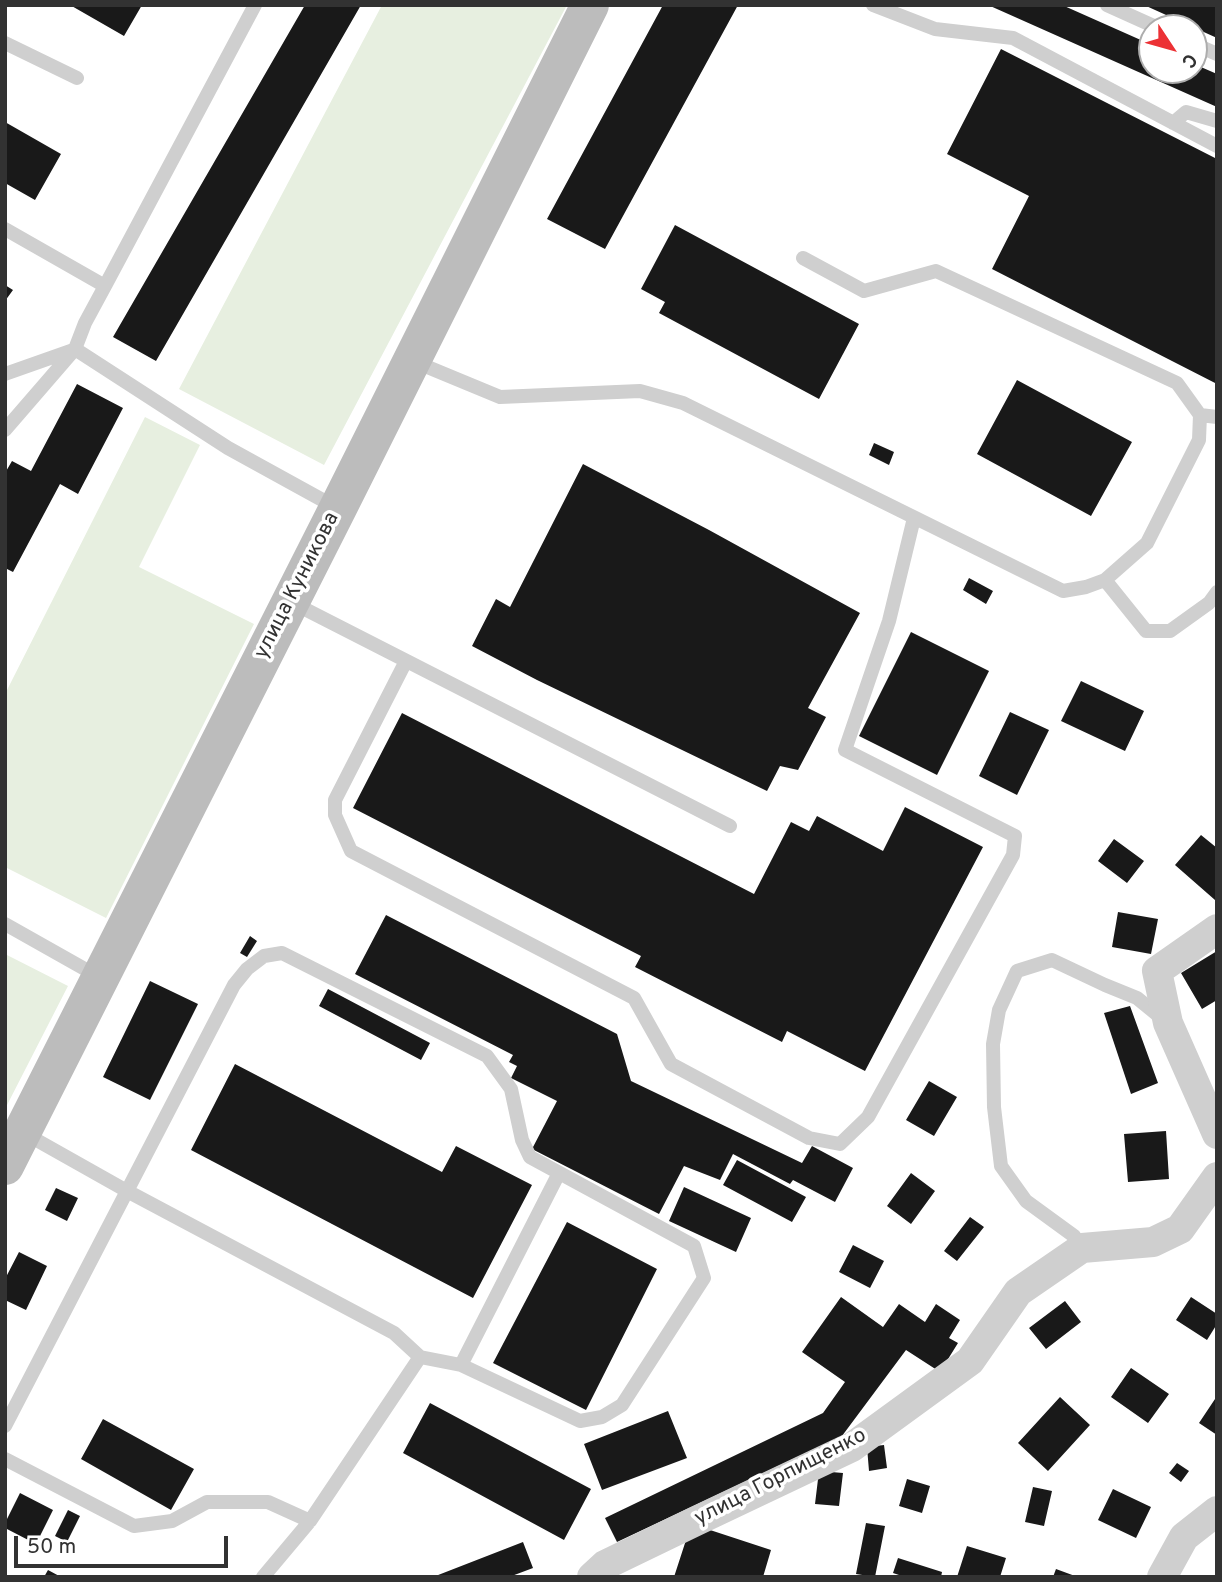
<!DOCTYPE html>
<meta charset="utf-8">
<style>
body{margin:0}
#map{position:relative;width:1222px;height:1582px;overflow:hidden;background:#fff;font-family:Overpass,sans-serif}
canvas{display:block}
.frame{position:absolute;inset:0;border:7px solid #323232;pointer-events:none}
.north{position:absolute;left:1138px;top:14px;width:70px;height:70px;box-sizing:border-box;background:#fff;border:2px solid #adadad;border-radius:50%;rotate:126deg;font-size:19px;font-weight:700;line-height:28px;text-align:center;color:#323232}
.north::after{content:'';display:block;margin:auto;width:24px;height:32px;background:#ec3135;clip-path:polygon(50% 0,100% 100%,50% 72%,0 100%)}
.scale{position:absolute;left:14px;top:1536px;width:214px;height:32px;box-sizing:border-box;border:4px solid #323232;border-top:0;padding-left:9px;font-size:21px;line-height:24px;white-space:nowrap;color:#323232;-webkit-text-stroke:5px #fff;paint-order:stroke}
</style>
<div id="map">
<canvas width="1222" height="1582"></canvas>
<div class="frame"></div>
<div class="north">С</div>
<div class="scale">50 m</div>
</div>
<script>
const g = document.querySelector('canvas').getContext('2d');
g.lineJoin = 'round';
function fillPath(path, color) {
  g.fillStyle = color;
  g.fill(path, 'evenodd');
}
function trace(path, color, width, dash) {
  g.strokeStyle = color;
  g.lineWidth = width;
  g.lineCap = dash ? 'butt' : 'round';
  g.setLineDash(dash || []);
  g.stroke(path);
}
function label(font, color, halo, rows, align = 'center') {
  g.font = font + ' Overpass,sans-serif';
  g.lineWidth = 7;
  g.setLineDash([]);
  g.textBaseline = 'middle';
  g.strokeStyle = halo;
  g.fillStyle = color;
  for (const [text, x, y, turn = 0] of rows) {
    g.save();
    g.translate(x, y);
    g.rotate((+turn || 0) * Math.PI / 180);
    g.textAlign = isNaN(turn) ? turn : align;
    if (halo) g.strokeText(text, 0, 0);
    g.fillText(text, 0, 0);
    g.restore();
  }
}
fillPath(new Path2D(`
 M 382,5 L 567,5 L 324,465 L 179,389 Z
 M 145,417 L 200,445 L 139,567 L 254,624 L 106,918 L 5,867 L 5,694 Z
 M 5,954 L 68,986 L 5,1109 Z`), '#e7efe0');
fillPath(new Path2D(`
 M 70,5 L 142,5 L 124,36 Z
 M 305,5 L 361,5 L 156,361 L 113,337 Z
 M 663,5 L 738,5 L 605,249 L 547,219 Z
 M 988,5 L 1062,5 L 1152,45 L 1152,70 L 1194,70 L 1194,64 L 1217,74 L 1217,107 Z
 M 1144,5 L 1217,6 L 1217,38 Z
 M 1001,49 L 1217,159 L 1217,384 L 992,269 L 1029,196 L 947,154 Z
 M 5,122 L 61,154 L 35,200 L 5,183 Z
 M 675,225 L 859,324 L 819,399 L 659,313 L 665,302 L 641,289 Z
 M 5,285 L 13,290 L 5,301 Z
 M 1017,380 L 1132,442 L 1091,516 L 977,454 Z
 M 77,384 L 123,408 L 78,494 L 60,484 L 13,572 L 5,568 L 5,473 L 12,461 L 31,471 Z
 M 874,443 L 894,452 L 889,465 L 869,455 Z
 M 583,464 L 709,530 L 860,613 L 808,708 L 826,717 L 798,770 L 780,766 L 767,791 L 537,680 L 472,646 L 496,599 L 510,607 Z
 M 969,578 L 993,591 L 986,604 L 963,590 Z
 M 911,632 L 989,671 L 937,775 L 859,736 Z
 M 1081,681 L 1144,711 L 1125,751 L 1061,721 Z
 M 1010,712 L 1049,730 L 1017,795 L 979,776 Z
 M 402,713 L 754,894 L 791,822 L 809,831 L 817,816 L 883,851 L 905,807 L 983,847 L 865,1071 L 787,1031 L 782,1042 L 635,967 L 641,956 L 353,808 Z
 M 1201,835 L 1217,848 L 1217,898 L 1215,900 L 1175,865 Z
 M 1114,839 L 1144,861 L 1127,883 L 1098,861 Z
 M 1118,912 L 1158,919 L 1151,954 L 1112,947 Z
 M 386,915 L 617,1034 L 631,1081 L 802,1163 L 812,1146 L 853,1168 L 835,1202 L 793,1180 L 790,1184 L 733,1154 L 720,1180 L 684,1166 L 659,1214 L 532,1149 L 557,1101 L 511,1078 L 517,1066 L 509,1062 L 513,1055 L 355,974 Z
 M 250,936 L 257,941 L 247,957 L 240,953 Z
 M 1217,951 L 1217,1000 L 1202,1009 L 1181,973 Z
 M 150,981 L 198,1004 L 150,1100 L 103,1077 Z
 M 328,989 L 430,1043 L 421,1060 L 319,1006 Z
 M 1130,1006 L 1158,1083 L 1131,1094 L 1104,1013 Z
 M 235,1064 L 442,1172 L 456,1146 L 532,1185 L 473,1298 L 191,1150 Z
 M 929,1081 L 957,1097 L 934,1136 L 906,1120 Z
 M 1166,1131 L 1169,1179 L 1128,1182 L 1124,1134 Z
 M 737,1160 L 806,1197 L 792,1222 L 723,1185 Z
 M 911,1173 L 935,1191 L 911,1224 L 887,1206 Z
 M 684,1187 L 751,1218 L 736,1252 L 669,1221 Z
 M 56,1188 L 78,1198 L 67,1221 L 45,1210 Z
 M 970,1217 L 984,1227 L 957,1261 L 944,1251 Z
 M 567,1222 L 657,1269 L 586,1410 L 493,1363 Z
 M 853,1245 L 884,1261 L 870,1288 L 839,1272 Z
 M 19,1252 L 47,1266 L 26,1310 L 5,1300 L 5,1279 Z
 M 841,1297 L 883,1327 L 899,1304 L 925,1322 L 936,1304 L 960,1320 L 949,1338 L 958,1343 L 940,1372 L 906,1350 L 842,1436 L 617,1542 L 605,1518 L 823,1413 L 845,1382 L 802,1352 Z
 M 1191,1297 L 1217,1314 L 1217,1324 L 1207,1340 L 1176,1320 Z
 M 1065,1301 L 1081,1322 L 1046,1349 L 1029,1328 Z
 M 1131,1368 L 1169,1394 L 1148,1423 L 1111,1397 Z
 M 1217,1396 L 1217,1435 L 1199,1423 Z
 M 1060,1397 L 1090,1425 L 1048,1471 L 1018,1443 Z
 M 430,1403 L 591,1489 L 564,1540 L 403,1453 Z
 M 668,1411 L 687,1458 L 602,1490 L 584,1444 Z
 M 103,1419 L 194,1469 L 171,1510 L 81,1459 Z
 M 884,1445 L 887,1468 L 869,1471 L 867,1447 Z
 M 1177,1463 L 1189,1471 L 1181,1482 L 1169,1473 Z
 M 819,1471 L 843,1473 L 839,1506 L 815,1504 Z
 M 907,1479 L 930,1486 L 922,1513 L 899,1506 Z
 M 1033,1487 L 1052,1491 L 1044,1526 L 1025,1522 Z
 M 1113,1489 L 1151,1507 L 1136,1538 L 1098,1520 Z
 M 20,1493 L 53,1510 L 36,1544 L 5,1528 L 5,1523 Z
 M 68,1510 L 80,1516 L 67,1542 L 55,1536 Z
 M 866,1523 L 885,1526 L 875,1577 L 856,1574 Z
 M 707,1529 L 771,1550 L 763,1577 L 674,1577 L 687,1537 Z
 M 523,1542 L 533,1568 L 509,1577 L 433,1577 Z
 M 967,1546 L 1006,1558 L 1000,1577 L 957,1577 Z
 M 898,1558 L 942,1572 L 941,1577 L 905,1577 L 893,1573 Z
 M 1056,1569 L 1075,1576 L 1075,1577 L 1053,1577 Z
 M 48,1570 L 61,1577 L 44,1577 Z`), '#191919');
trace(new Path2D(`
 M 873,5 L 935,29 L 1013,38 L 1217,146
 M 1107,5 L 1158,28
 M 5,43 L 77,78
 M 1194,44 L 1217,54
 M 1173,123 L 1186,112 L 1217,121
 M 5,229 L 105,286 L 85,323 L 75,349 L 5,430
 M 105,286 L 255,5
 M 75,349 L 228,448 L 337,508
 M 413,361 L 500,397 L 640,391 L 683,403 L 1063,591 L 1086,587 L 1105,580 L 1147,543 L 1199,440 L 1200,415 L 1177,383 L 936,271 L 864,291 L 803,258
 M 5,374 L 73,350
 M 1200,415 L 1217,417
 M 1105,580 L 1146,631 L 1170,631 L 1209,603 L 1217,592
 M 291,602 L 730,826
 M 406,661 L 335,800 L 335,815 L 351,851 L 634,998 L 671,1064 L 809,1138 L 840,1144 L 868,1117 L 1013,855 L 1015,836 L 845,750 L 889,621 L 914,518
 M 5,924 L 99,977
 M 24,1133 L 127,1191 L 394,1333 L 420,1357
 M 1082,1248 L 1074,1236 L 1026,1201 L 1001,1166 L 994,1107 L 993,1044 L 999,1010 L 1017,971 L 1052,960 L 1105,985 L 1137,998 L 1164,1020
 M 461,1365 L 559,1173
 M 5,1426 L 234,985 L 247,969 L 264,956 L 282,953 L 487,1056 L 511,1089 L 522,1140 L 530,1157 L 694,1246 L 704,1278 L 622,1405 L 602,1417 L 580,1421 L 461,1365 L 420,1357 L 310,1521 L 263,1577
 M 5,1459 L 134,1526 L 172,1521 L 207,1502 L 268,1502 L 310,1521`), '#cfcfcf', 14);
trace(new Path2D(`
 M 1217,929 L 1157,971 L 1168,1023 L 1217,1134
 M 592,1577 L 605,1565 L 696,1521 L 852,1447 L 970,1361 L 1018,1292 L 1082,1248 L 1153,1242 L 1180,1229 L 1217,1177
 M 1162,1577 L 1184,1537 L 1217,1511`), '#cfcfcf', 30);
trace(new Path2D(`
 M 5,1166 L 338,508 L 590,5`), '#bcbcbc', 38);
label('21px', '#323232', '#fff', [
 ["улица Куникова",298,586,-63],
 ["улица Горпищенко",781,1478,-27]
]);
</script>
